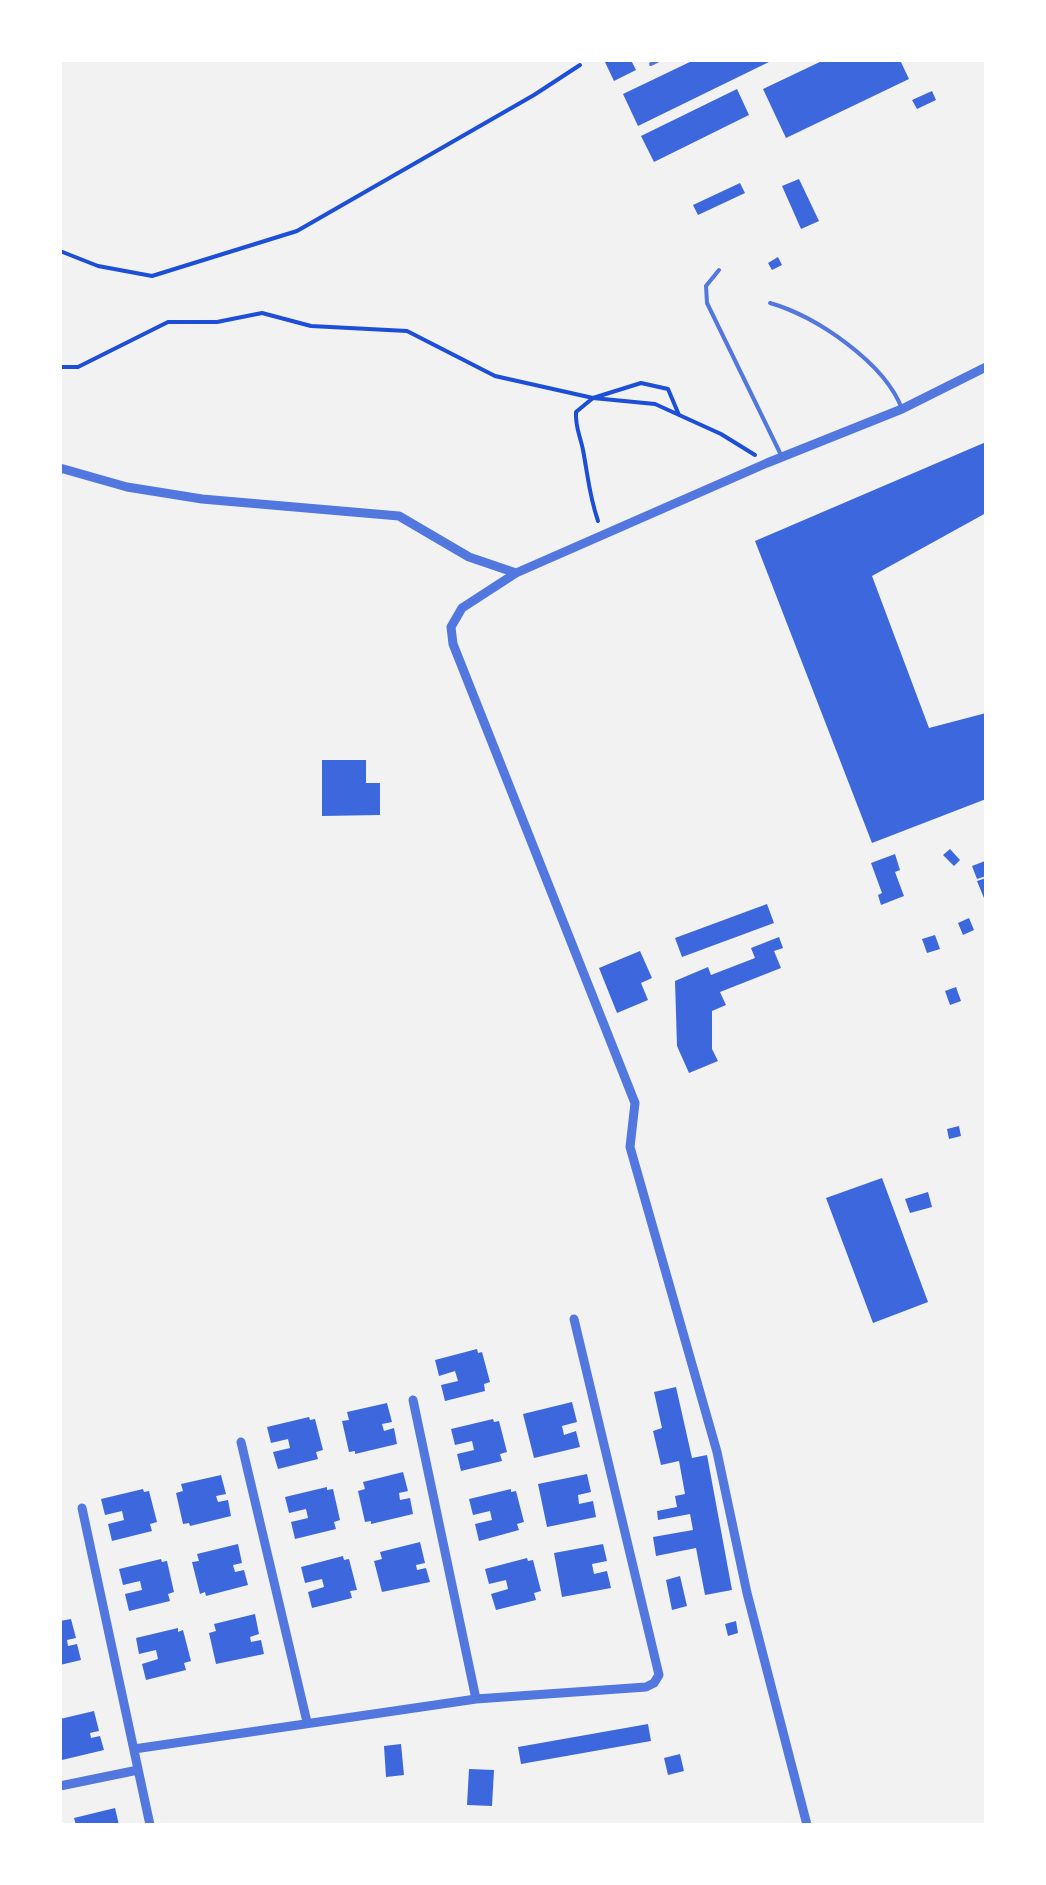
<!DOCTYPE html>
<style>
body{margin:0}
#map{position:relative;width:1046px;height:1885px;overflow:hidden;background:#f2f2f2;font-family:"Source Sans 3",sans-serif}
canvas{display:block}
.frame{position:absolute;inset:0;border:62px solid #fff;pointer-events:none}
</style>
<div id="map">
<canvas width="1046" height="1885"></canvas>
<div class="frame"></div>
</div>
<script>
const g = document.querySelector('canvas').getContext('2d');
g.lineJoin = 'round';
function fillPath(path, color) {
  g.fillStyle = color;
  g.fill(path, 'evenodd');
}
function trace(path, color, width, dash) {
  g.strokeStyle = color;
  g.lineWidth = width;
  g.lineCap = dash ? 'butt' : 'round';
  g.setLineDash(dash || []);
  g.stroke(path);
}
fillPath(new Path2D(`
 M 604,60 L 631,60 L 636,70 L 614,81 Z
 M 694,60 L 773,60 L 638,126 L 623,94 Z
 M 824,60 L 900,60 L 909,79 L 786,138 L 763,89 Z
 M 737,89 L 749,115 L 654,162 L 641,136 Z
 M 932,91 L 936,100 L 917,109 L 912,100 Z
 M 799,179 L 819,221 L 801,229 L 782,186 Z
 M 740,183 L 745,193 L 698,215 L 693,205 Z
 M 778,257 L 782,265 L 772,270 L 768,263 Z
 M 986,442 L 986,513 L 872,576 L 929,728 L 986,713 L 986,799 L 872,843 L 755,541 Z
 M 322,760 L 366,760 L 366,783 L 380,783 L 380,815 L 322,816 Z
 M 950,849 L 960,860 L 954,866 L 943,855 Z
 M 895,854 L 900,870 L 895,872 L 904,896 L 881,905 L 878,895 L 882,893 L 871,863 Z
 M 985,861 L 986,876 L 977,879 L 972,866 Z
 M 986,878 L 986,903 L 977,881 Z
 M 767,904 L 774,923 L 682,957 L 675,938 Z
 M 969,918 L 974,930 L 963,935 L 958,923 Z
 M 935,935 L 940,949 L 927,953 L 922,939 Z
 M 779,937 L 783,948 L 774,951 L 781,968 L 720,992 L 726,1005 L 712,1011 L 712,1049 L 718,1061 L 689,1073 L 677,1046 L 675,981 L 708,967 L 711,975 L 755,958 L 751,948 Z
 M 640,951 L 652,978 L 641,983 L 648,1000 L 617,1013 L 599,968 Z
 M 956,987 L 961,1001 L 950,1005 L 945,991 Z
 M 959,1126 L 961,1136 L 949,1139 L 947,1129 Z
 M 882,1178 L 928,1302 L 873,1323 L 826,1198 Z
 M 928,1192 L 932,1207 L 910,1213 L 905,1199 Z
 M 477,1349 L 478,1353 L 482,1352 L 490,1382 L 484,1384 L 485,1391 L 445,1401 L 441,1385 L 458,1381 L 455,1371 L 439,1376 L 435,1360 Z
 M 676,1387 L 692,1458 L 707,1455 L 732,1590 L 705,1595 L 696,1548 L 656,1556 L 653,1537 L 693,1530 L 690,1514 L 658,1520 L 657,1511 L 677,1507 L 675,1496 L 685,1494 L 679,1461 L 661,1465 L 653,1431 L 662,1428 L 654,1392 Z
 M 572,1402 L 577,1422 L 562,1426 L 564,1435 L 576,1431 L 580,1447 L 534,1458 L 523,1414 Z
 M 387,1403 L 392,1422 L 382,1424 L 384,1431 L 394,1428 L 397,1444 L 355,1454 L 355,1451 L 349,1452 L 342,1421 L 349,1420 L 347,1412 Z
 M 309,1417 L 310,1420 L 315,1419 L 323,1450 L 316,1452 L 318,1459 L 278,1469 L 273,1452 L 290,1448 L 288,1439 L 271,1443 L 267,1427 Z
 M 493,1419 L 494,1422 L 499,1421 L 507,1452 L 500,1454 L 502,1461 L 461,1471 L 457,1454 L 474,1450 L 472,1441 L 455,1445 L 451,1429 Z
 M 403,1472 L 408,1491 L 399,1493 L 400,1500 L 410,1498 L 413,1514 L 371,1524 L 371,1521 L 365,1522 L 358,1491 L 365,1489 L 363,1482 Z
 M 587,1474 L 591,1492 L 578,1495 L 579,1504 L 593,1501 L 596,1517 L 547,1527 L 538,1484 Z
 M 221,1475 L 226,1494 L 216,1496 L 218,1502 L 228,1500 L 231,1516 L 190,1526 L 189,1523 L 183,1524 L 176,1493 L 183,1491 L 181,1484 Z
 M 327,1487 L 327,1490 L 333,1489 L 340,1520 L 334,1522 L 336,1529 L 295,1539 L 291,1522 L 308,1518 L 306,1509 L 289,1513 L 285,1497 Z
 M 143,1489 L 144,1492 L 149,1491 L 157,1522 L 150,1524 L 152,1531 L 112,1541 L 108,1524 L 124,1520 L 122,1511 L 105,1515 L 101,1499 Z
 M 511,1489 L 511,1492 L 516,1491 L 524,1522 L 517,1524 L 519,1530 L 479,1541 L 475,1524 L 492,1520 L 490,1511 L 473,1515 L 469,1499 Z
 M 420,1542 L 425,1563 L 416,1565 L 417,1570 L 426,1568 L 430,1582 L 382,1592 L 374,1561 L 382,1559 L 380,1552 Z
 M 238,1544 L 242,1563 L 233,1565 L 235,1572 L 244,1570 L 248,1585 L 206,1596 L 205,1592 L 200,1594 L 192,1562 L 199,1561 L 197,1554 Z
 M 603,1544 L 607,1561 L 592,1564 L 594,1574 L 607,1571 L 611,1588 L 562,1597 L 554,1553 Z
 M 343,1556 L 344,1560 L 349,1559 L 357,1590 L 350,1591 L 352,1598 L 312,1608 L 308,1592 L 324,1587 L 322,1579 L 305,1583 L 301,1567 Z
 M 527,1558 L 528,1561 L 533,1560 L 541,1591 L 534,1593 L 536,1600 L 496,1610 L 491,1594 L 508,1589 L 506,1580 L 489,1584 L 485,1569 Z
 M 161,1559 L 162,1562 L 167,1561 L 174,1592 L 168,1594 L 170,1601 L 129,1611 L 125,1594 L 142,1590 L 140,1581 L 123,1585 L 119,1569 Z
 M 680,1576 L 687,1606 L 672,1610 L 666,1580 Z
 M 255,1614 L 259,1634 L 250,1637 L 251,1642 L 261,1640 L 264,1654 L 216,1664 L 209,1633 L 216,1631 L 214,1624 Z
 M 71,1619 L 76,1638 L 67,1640 L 68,1646 L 77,1644 L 81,1660 L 60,1665 L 60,1621 Z
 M 736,1621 L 738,1633 L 728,1636 L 725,1624 Z
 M 178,1628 L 178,1632 L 183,1630 L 191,1661 L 184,1663 L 186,1670 L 146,1680 L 142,1664 L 158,1659 L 156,1650 L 139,1654 L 136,1638 Z
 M 94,1711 L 99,1731 L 90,1733 L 91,1738 L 100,1736 L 104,1750 L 62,1760 L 60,1719 Z
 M 648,1724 L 651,1741 L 521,1764 L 518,1747 Z
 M 401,1744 L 404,1775 L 386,1777 L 384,1746 Z
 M 680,1754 L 684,1771 L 668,1775 L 664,1758 Z
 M 469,1769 L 494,1770 L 492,1806 L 467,1805 Z
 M 115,1808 L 119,1825 L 76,1825 L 74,1818 Z`), '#3d67dc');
trace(new Path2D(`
 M 60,251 L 98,266 L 152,276 L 297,231 L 534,95 L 580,65
 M 60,367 L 78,367 L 168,322 L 217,322 L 262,313 L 311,326 L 407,331 L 495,376 L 593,398 L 655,404 L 721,434 L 755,455
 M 598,521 C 589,495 588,476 583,450 C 580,435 575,427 576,412 L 593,398 L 641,383 L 668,389 L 679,415`), '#1d4ed8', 4);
trace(new Path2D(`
 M 651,64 L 659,60
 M 719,270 L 706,286 L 707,303 L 782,457
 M 770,303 C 816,316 885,363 902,409`), '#5277de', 4);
trace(new Path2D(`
 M 60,468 L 127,487 L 202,499 L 399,516 L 469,557 L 516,573
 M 413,1400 L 476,1699
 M 241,1442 L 307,1722
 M 82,1508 L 150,1825
 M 134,1749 L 476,1699 L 646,1687 L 654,1683 L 659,1675 L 574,1319
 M 60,1786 L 138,1770
 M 807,1825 L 747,1593 L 717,1452 L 630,1147 L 635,1103 L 453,644 L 451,627 L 462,608 L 516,573 L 767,463 L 902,409 L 986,367`), '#5277de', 9);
</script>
